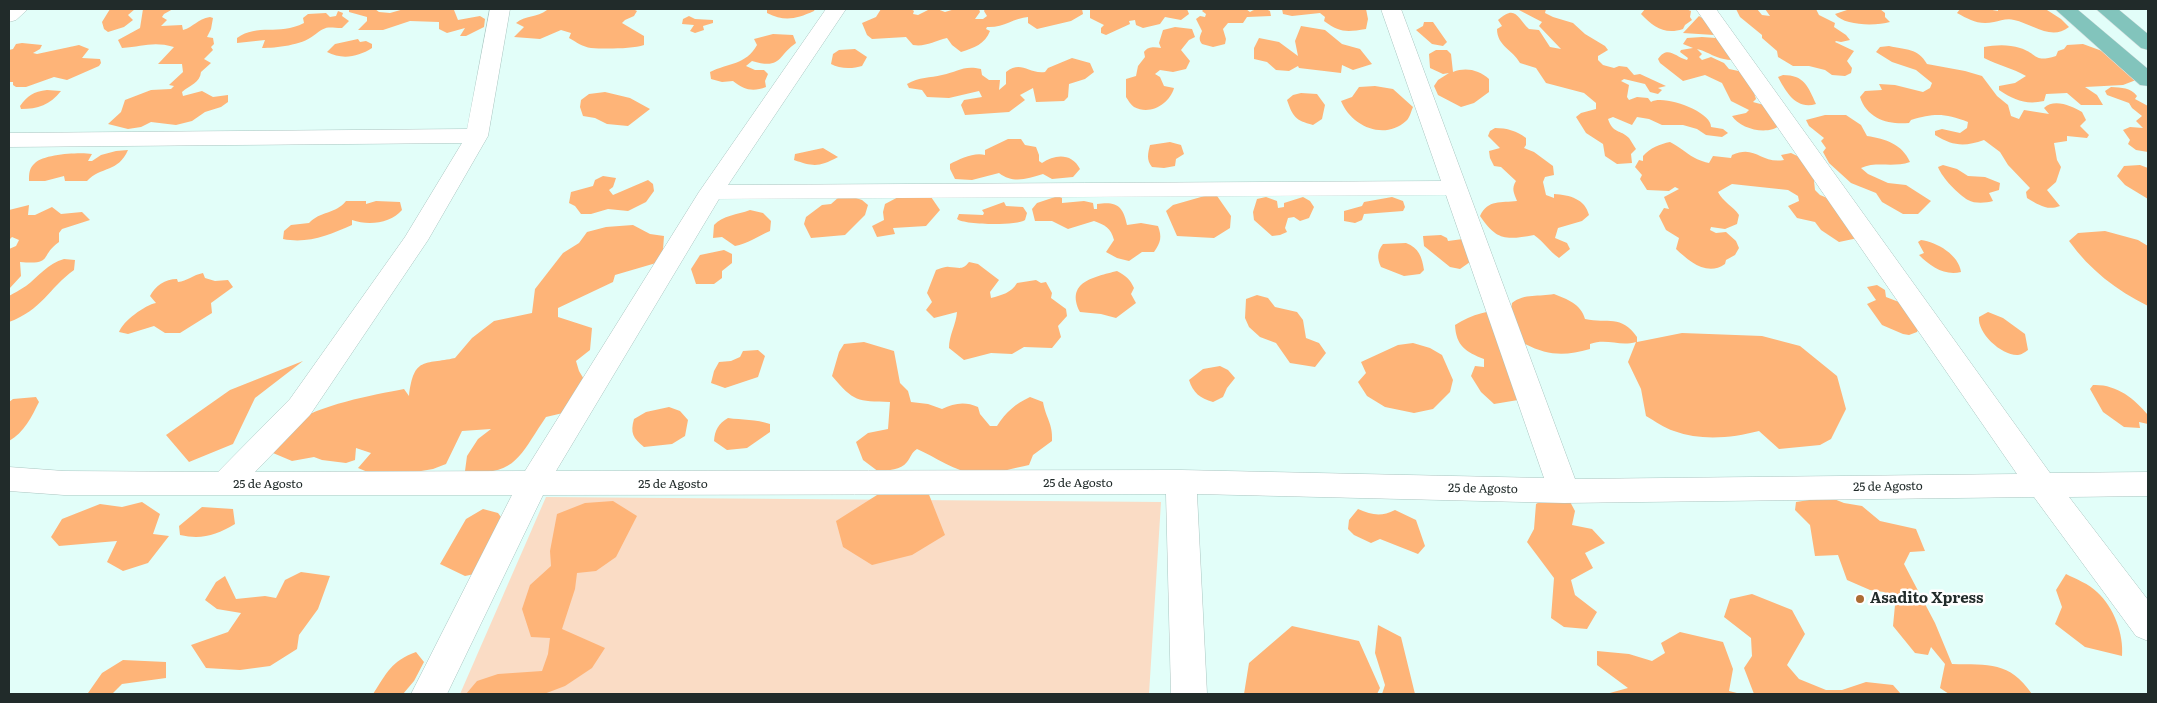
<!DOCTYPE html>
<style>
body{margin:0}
#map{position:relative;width:2157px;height:703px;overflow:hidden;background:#e2fef9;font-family:Literata,serif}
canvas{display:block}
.frame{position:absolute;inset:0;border:10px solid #212b2a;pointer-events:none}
</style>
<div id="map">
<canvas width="2157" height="703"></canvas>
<div class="frame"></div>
</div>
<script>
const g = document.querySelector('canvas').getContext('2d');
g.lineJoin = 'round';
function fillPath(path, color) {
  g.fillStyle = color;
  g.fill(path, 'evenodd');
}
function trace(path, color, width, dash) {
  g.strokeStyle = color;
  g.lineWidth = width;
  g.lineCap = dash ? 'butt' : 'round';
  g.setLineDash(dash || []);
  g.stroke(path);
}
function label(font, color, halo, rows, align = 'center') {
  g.font = font + ' Literata,serif';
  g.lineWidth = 5;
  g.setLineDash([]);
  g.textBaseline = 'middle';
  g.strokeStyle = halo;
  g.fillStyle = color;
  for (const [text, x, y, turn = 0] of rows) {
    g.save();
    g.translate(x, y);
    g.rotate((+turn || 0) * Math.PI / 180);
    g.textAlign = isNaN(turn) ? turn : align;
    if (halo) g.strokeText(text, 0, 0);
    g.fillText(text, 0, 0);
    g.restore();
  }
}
fillPath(new Path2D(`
 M 546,497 L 1161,502 L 1149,694 L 460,694 Z`), '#fadcc5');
fillPath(new Path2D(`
 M 110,9 L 135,9 L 128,15 L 133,20 L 124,27 L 108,32 L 104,29 L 102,22 Z
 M 143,9 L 173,9 L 164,14 L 162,17 L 167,20 L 161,26 L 182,25 L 183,30 C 194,27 197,19 210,17 L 213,18 L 211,29 L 207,37 L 213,38 L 214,44 L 211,47 L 213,50 L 204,59 L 211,63 L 201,72 C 200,83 190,85 182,92 L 183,96 L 202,91 L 213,97 L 228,95 L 228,102 L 221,107 L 205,112 L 192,121 L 176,125 L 151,122 L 141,127 L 128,129 L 108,124 L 121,112 L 125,100 L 151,90 L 171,89 L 174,86 L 169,85 L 183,72 L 182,64 L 158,64 L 174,47 C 152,41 143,47 122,48 L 118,40 L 140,28 Z
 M 349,9 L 375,9 L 379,12 L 390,13 L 404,9 L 457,9 L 454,10 L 458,20 L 480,16 L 485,19 L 484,27 L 466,36 L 460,36 L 465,28 L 447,33 L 439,29 L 439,22 L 410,21 L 383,30 L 358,30 L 367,21 L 367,17 L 349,12 Z
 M 543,9 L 633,9 L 637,11 L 634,16 L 625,20 L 622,23 L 644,36 L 644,45 C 632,49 604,49 591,48 C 583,47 576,42 569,38 L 571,33 L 561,30 L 540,39 L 514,37 L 524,27 L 516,23 C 525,15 537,18 547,10 Z
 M 767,9 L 815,9 L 814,11 C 796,19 785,22 767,13 Z
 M 881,9 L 911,9 L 914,11 L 913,14 L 918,15 L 928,10 L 937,9 L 945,12 L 955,9 L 979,9 L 980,12 L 975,19 L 983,19 L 987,16 L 984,11 L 985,9 L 1082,9 L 1083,14 L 1071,21 L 1037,29 L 1028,23 L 1028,17 C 1014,18 1003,28 987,27 L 986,29 L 990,31 C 985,44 974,48 961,52 L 952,45 L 947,38 C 934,41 926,47 913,45 L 906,37 L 872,39 L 867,35 L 862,23 L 876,17 Z
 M 1090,9 L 1187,9 L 1189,14 L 1181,20 L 1165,17 L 1160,24 L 1143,28 L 1136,25 L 1135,20 L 1129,21 L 1130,24 L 1106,35 L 1101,33 L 1101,28 L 1104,25 L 1090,18 Z
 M 1204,9 L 1246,9 L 1250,12 C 1256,8 1264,7 1270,11 L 1271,16 L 1247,17 L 1243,23 L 1228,23 L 1223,29 L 1226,39 L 1225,44 L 1213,47 L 1202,44 C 1198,39 1200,36 1202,31 L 1196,19 L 1200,16 L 1205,17 L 1206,14 L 1202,11 Z
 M 1282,9 L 1366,9 L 1368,19 L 1366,29 C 1347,32 1340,33 1324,21 L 1325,17 L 1320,13 L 1292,16 L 1283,14 Z
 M 1517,9 L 1546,9 L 1545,13 L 1553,17 L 1573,23 L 1585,34 L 1605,46 L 1608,50 L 1598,56 L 1598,60 L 1603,65 L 1614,68 L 1619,66 L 1627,67 L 1634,75 L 1640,74 L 1666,86 L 1658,88 L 1662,90 L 1658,94 L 1650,92 L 1645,84 L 1624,79 L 1621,81 L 1629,85 L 1627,97 L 1629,100 L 1637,97 L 1648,98 L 1651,102 C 1664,94 1712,112 1711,127 L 1723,129 L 1728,133 L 1722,137 L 1706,135 L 1697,129 L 1683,125 L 1662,125 L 1649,119 L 1637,117 L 1632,125 L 1613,117 L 1608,119 C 1613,134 1620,129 1629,138 C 1631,141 1634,146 1636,149 L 1631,154 L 1632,163 L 1617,164 L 1605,156 L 1603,144 L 1586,133 L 1576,117 L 1581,113 L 1596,109 L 1596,103 L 1584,93 L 1546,83 L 1536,68 L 1520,63 C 1513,50 1497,46 1497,29 L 1502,26 L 1498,20 C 1516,4 1517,18 1529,29 L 1539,30 L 1550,47 L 1561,49 L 1539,26 L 1542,22 Z
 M 1645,9 L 1686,9 L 1691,11 L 1690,17 L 1692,20 L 1685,25 L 1683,29 C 1665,35 1653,27 1641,14 Z
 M 1736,9 L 1757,9 L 1762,15 L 1770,16 L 1765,9 L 1816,9 L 1819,15 L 1835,23 L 1834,27 L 1846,35 L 1850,40 L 1841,42 L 1836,41 L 1835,42 L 1854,51 L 1847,61 L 1852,68 L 1851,73 L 1845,76 L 1832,75 L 1825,70 L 1809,66 L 1793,66 L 1778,57 L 1777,51 L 1762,38 L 1762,35 L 1740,17 Z
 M 1880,9 L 1885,13 L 1885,17 L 1890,22 C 1876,26 1844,26 1835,14 L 1847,10 Z
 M 1960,9 L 1987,9 L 1998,11 L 1998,9 L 2047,10 L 2061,19 L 2069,27 C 2051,41 2033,24 2014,20 C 2007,18 2000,21 1994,22 C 1978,25 1970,20 1957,13 Z
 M 338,11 L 343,13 L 342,16 L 349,21 L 342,28 C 325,27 326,26 313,36 C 302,45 276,48 262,48 L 265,40 L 237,43 L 237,38 C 258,23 278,36 304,23 L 303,18 L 308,14 L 326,13 L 330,17 L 336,16 Z
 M 689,16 L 695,19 L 713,20 L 713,23 L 703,26 L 704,30 L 695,33 L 690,31 L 694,25 L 682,24 L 683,19 Z
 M 1699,16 L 1708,22 L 1714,35 L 1683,33 Z
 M 1424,22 L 1433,22 L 1447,42 L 1443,46 L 1432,44 L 1416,30 L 1423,26 Z
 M 1301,26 L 1325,30 L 1342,44 L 1360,49 L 1372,64 L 1353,70 L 1342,65 L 1341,73 L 1299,68 L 1298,66 L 1289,71 L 1276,70 L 1267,62 L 1254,59 L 1254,48 L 1259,38 L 1279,42 L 1298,56 L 1295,41 Z
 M 1175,27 L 1192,29 L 1195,37 L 1189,40 L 1181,50 L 1190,61 L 1186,69 L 1173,72 L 1160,70 L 1155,74 L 1160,77 L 1164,86 L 1174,88 C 1170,103 1151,116 1134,107 C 1131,105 1128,100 1126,97 L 1126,79 L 1136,76 L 1138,66 L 1145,57 L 1144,52 C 1148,46 1155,47 1161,48 L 1159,43 L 1163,30 Z
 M 773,34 L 793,35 L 796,43 C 777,56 782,70 752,61 L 746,66 L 755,70 L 764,70 L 768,74 L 765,81 L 766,87 C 753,92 744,90 733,81 L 722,82 L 711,79 L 710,72 C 728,63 746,65 757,45 L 754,39 Z
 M 1702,37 L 1716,38 L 1734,60 C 1716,60 1712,53 1697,49 L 1702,54 L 1699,57 L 1702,60 L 1711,57 L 1724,63 L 1729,69 L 1748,73 L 1756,99 L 1753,102 L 1764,105 L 1780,125 C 1768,136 1740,129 1732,116 L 1746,113 L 1749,110 L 1731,101 L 1722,83 L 1705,75 L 1683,81 L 1660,63 L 1658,59 C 1668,45 1675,57 1687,60 L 1688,58 L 1680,52 L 1681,50 L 1693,48 L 1683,44 L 1687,38 Z
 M 358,39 L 360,42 L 366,41 L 372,44 L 372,48 C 358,57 342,60 327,52 L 335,44 Z
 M 22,43 L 42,45 L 40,49 L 33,53 L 37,54 L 79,45 L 89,49 L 82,58 L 100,59 L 101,63 L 99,66 L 67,80 L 54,77 L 26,87 L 16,87 L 13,85 L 13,82 L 9,82 L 9,50 L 13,49 L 16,44 Z
 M 2083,44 L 2113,55 L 2136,80 L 2123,85 L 2085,87 L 2097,95 L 2103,105 L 2081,105 L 2067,93 L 2046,94 L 2044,101 C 2026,105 2014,100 1999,90 L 1999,86 L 2015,83 L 2026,76 C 2012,68 1998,65 1984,58 L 1984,47 C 1995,45 2008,44 2020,48 C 2039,54 2033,63 2056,56 L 2058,51 L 2064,49 L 2067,45 Z
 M 1889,46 C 1906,50 1918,48 1927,64 L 1965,71 L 1982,76 L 1997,96 L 2008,105 L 2011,116 L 2019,119 L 2024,110 L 2049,114 L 2044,108 C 2054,98 2072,106 2082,112 L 2086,120 L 2080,126 L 2089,135 L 2087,138 L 2067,136 L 2067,141 L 2054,143 L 2057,160 L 2061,167 L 2056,182 L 2047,190 L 2060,206 C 2047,211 2039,205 2027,198 L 2026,192 L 2030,188 L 2008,165 L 2000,152 L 1984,140 C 1964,147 1953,146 1935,135 L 1935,131 L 1942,129 L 1960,133 L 1967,128 L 1968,122 C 1945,113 1934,113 1911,120 L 1909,123 C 1889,125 1867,119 1860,97 L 1865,91 L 1882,90 L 1879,84 L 1895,85 L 1923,92 L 1930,88 L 1932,83 L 1916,70 L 1892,62 L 1876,52 L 1880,47 Z
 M 855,49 L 867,57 L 862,66 C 853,69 839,69 831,64 L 833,54 L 839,50 Z
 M 1436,50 L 1447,50 L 1451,54 L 1453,72 C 1466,67 1479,70 1489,79 L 1489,92 L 1474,103 L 1461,107 L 1438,95 L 1434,86 L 1438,80 L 1449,73 L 1443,74 L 1430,68 L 1429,54 Z
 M 1072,58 L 1090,63 L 1094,72 L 1085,79 L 1069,84 L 1068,97 L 1064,101 L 1036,102 L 1033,88 L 1020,95 L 1025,100 L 1009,112 L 965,115 L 961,105 L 964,100 L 982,97 L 979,91 L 949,98 L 927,97 L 922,90 L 909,88 L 907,84 C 919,77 930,78 942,75 C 958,72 963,65 981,69 L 982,75 L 989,80 L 1000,80 L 999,90 L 1006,84 L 1006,72 C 1022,60 1027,74 1045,72 L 1048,68 Z
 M 1783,75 C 1804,75 1808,86 1816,104 C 1796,110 1786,92 1778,77 Z
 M 1375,86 L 1393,89 L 1413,107 C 1411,111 1410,118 1406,121 C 1384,141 1351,126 1341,101 L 1352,97 L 1359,87 Z
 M 2111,87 C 2122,88 2130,87 2137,96 L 2135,99 L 2148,106 L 2148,152 L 2136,150 L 2128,144 L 2130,140 L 2123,130 L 2130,127 L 2143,128 L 2136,121 L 2142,116 L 2132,108 L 2129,103 L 2107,95 L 2105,91 Z
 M 47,90 L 61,91 C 50,105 38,109 21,109 L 20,106 C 28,95 33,92 47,90 Z
 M 605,92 L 630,98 L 650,109 L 628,126 L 607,124 L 595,118 L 583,116 L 580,107 L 581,100 L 589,94 Z
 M 1301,93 L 1317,94 L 1325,105 L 1322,119 L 1313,125 C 1295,120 1293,117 1287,100 L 1293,95 Z
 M 1825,115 L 1846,115 L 1861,125 L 1867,136 C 1886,139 1902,144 1910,162 C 1893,168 1876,161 1861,168 L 1868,174 L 1888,183 L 1906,185 L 1931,201 L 1918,214 L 1903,214 L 1882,202 L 1876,193 L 1851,183 L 1829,163 L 1823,152 L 1826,148 L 1821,141 L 1824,138 L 1809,126 L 1806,120 Z
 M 1495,128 C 1507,128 1517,131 1526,138 L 1526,145 L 1524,148 L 1534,152 L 1553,166 L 1554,175 L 1545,177 L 1543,182 L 1546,195 L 1554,198 L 1554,194 C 1570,195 1585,199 1589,215 L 1582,221 L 1558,228 L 1555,238 L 1567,243 L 1570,249 L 1559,258 C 1549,251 1544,242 1534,235 C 1506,240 1497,241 1480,216 C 1488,199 1501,203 1517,201 C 1514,193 1511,189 1516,181 L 1501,167 L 1494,166 L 1490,158 L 1489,151 L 1500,148 L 1488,136 L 1490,131 Z
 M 1008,139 L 1021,139 L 1025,145 L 1036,147 L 1039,155 L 1039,161 L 1042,163 C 1055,154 1072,153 1080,169 L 1073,177 L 1052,179 L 1043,174 C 1027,179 1013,184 999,173 L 972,180 L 955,179 L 950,169 L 950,164 C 960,159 974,152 985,155 L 985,150 Z
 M 1170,142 L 1181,145 L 1184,154 L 1176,159 L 1175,166 L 1164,168 L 1152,167 C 1146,160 1148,153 1150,145 Z
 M 1670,142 C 1685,150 1691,159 1709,163 L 1713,156 L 1731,158 L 1732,155 C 1756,144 1760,164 1784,160 L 1781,155 L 1791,153 L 1812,163 L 1818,172 L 1814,181 L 1815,190 L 1820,195 L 1837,202 L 1858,238 L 1839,242 L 1821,230 L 1815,222 L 1797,218 L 1788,206 L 1799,201 L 1798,196 L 1788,190 L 1732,184 L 1718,192 C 1723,202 1733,206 1739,215 L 1737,224 L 1725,229 L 1711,227 L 1710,230 L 1716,233 L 1726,232 L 1736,241 L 1739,248 L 1735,255 L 1726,260 L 1725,264 C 1707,277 1689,261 1676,249 L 1679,238 L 1666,230 L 1659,216 L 1664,208 L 1669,209 L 1664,197 L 1679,189 L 1675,187 L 1669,191 L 1647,190 L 1640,179 L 1642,175 L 1635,167 L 1639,160 L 1643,161 L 1643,156 C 1650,148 1660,144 1670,142 Z
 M 823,148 L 838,157 C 819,167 814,167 794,160 L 795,154 Z
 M 128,150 C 118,173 101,166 87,181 L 65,181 L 64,176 L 45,181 L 29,181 C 29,174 29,168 35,163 C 44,154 80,152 92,154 L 88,161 L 92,161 L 101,155 L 116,151 Z
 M 1943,165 L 1957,169 L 1968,176 L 1985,177 L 2000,183 L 1999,190 L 1989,193 L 1993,201 C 1986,203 1975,204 1968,200 C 1959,195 1942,178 1938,167 Z
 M 2140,165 L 2148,168 L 2148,199 L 2125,185 L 2117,176 L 2124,166 Z
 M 603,176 L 616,178 L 613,187 L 609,190 L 613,195 L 648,180 L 653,184 L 654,191 L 646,202 L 628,211 L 608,209 L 591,214 L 581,214 L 575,206 L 569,203 L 571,192 L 593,186 L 595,180 Z
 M 1215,193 L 1231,216 L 1230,228 L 1214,238 L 1177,236 L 1166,211 L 1173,205 Z
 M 904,194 L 929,194 L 940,210 L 926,226 L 893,228 L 895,234 L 877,237 L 872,226 L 884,220 L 883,212 L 885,204 Z
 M 850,196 L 862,200 L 868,205 L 865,215 L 845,235 L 811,238 L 804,224 L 806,217 L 822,205 L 831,204 L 839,197 Z
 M 1058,196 L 1062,198 L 1062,203 L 1084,201 L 1093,203 L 1094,209 L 1097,209 L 1097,204 C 1117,201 1123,206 1127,225 L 1141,223 L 1158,226 C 1162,237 1161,242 1154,252 L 1142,252 L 1129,261 L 1117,258 L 1106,252 L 1114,240 C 1111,228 1105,225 1094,221 L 1068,229 L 1052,221 L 1035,221 L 1032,209 L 1037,203 Z
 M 1266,197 L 1277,201 L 1278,208 L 1284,207 L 1284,203 L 1303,197 L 1310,201 L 1314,207 L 1309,218 L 1300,221 L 1294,217 L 1288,218 L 1285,228 L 1287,232 L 1280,235 L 1272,236 L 1254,220 L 1253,212 L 1257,199 Z
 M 1392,197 L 1403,201 L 1405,207 L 1403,211 L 1364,214 L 1362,220 L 1355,223 L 1344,221 L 1344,211 L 1362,206 L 1364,202 Z
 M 346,201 L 366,201 L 366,204 L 376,201 L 400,202 L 402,210 C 391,223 369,226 352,220 L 352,225 C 329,235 308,244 283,239 L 284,231 L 291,225 L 309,223 C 320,211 336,214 346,201 Z
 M 1004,202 L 1006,206 L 1023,207 L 1027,213 L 1025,220 C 1017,226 964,225 957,219 L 959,214 L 983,215 L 984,213 L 982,210 Z
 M 29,205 L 28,215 L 35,215 L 52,207 L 61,214 L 82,212 L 90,220 L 62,229 L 59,233 L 59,242 C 39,256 54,265 20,262 L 21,276 L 9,289 L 9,249 L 16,246 L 19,240 L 12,237 L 9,240 L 9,210 Z
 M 750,210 L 763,213 L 771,221 L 770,231 C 758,236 747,244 735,246 L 722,237 L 713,238 L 714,225 C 723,215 737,215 750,210 Z
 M 633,225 L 650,234 L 664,236 L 663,250 L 656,263 L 615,275 L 613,282 L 558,308 L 558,317 L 592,328 L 590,350 L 576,361 L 579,371 L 585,381 L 563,413 L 546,417 C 521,453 516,478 465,471 L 467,456 L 478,439 L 491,429 L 462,431 L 446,464 L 433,469 L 392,476 L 375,475 L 358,468 L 371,453 L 356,448 L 355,460 L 346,463 L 322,460 L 314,457 L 292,461 L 273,453 C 279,444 285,431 293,424 C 317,405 373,395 404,389 L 409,396 C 414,356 424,365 455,358 L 472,338 L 494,321 L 532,313 L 535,289 L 563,253 L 579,243 L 587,232 L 606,227 Z
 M 2105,231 L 2138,240 L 2148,246 L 2148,306 C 2116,290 2090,270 2069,241 L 2078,233 Z
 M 1441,235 L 1447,238 L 1448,241 L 1463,239 L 1470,262 L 1460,269 L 1450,267 L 1424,246 L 1423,236 Z
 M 1921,240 C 1937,242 1959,255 1961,272 C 1945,276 1931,267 1919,255 L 1924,253 L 1918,242 Z
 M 1406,243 C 1419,248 1422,257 1424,270 L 1420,274 L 1404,276 L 1381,267 C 1377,259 1377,251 1383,244 Z
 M 724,250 L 732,254 L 732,263 L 722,271 L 722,278 L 714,284 L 696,284 L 691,269 L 700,255 Z
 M 64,259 L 75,260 L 74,270 C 48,289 42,310 9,322 L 9,296 C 14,293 20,290 26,286 C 38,277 48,263 64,259 Z
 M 969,262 L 978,264 L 999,280 L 990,292 L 991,298 C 1002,295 1011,293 1017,283 L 1036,280 L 1041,283 L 1046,282 L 1052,293 L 1051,298 L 1066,309 L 1067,316 L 1058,326 L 1061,337 L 1052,348 L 1024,347 L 1012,354 L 991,353 L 964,360 L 949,348 C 949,335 956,325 957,312 L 934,318 L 926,310 L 932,302 L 927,293 L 936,270 C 940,269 945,266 949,267 C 959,267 962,271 969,262 Z
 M 1117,271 C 1126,276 1130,279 1134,288 L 1131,294 L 1136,303 L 1116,318 L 1101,314 L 1080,312 C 1065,282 1094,277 1117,271 Z
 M 203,273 L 205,278 L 215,281 L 228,280 L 233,287 L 211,303 L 212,313 L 180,333 L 165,333 L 154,326 L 128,334 L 119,332 C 123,321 145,305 156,303 L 150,296 C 155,286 165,279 177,279 L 178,282 C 187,281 193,275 203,273 Z
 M 1877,285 L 1885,290 L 1886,297 L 1904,304 L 1921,324 L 1917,332 L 1909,335 L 1903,334 L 1882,325 L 1867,304 L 1876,300 L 1867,287 Z
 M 1554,294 C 1567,299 1581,304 1585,319 C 1608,324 1621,314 1637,337 L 1637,342 L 1682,333 L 1762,336 L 1800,346 L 1837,376 L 1846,409 L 1831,439 L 1820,445 L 1779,449 L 1759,431 C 1732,438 1701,441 1674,431 C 1664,428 1655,421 1646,416 L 1641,389 L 1628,362 L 1636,342 C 1620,347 1607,338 1590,344 L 1590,349 C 1565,356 1549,356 1525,344 L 1518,400 L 1494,404 L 1481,392 L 1471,376 L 1475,366 L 1484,367 L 1484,359 C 1466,352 1456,346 1455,325 C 1472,314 1490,310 1511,309 L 1512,303 C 1525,293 1539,297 1554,294 Z
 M 1257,295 L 1268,298 L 1275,307 L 1297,312 L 1303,320 L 1306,338 L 1319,343 L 1326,353 L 1315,367 L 1290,363 L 1276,343 L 1260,337 L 1249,327 L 1245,318 L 1246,299 Z
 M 1988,312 L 2003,318 L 2025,334 L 2028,350 C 2025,352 2021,355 2018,355 C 2002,356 1977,333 1979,317 Z
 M 864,342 L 894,351 L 900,383 L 908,391 L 911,402 L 928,404 L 942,409 C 954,403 965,401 978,407 L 980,414 L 990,426 L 997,426 C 1006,412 1015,404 1030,397 L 1043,402 C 1046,419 1053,423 1052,441 L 1033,455 L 1029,465 C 1014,468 988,476 975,474 C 955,471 935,457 917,449 C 911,453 911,457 907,462 C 901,470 888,470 879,472 L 863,460 L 856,442 L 868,433 L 888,429 L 890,402 C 857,401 854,402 832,376 L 839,352 L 844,344 Z
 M 1413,343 L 1430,348 L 1442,355 L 1453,380 L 1450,392 L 1433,409 L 1414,413 L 1385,407 L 1367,396 L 1358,382 L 1366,373 L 1361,362 L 1398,345 Z
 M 758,350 L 765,356 L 758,377 L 725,388 L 711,383 L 714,371 L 719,362 L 731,361 L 740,357 L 743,351 Z
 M 303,361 L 255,398 L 233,444 L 189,462 L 166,435 L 230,390 Z
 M 1220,366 L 1228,370 L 1235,378 L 1227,388 L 1223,397 L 1213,402 C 1200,398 1193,393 1189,380 L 1203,369 Z
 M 2093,385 C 2116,384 2134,398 2148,415 L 2148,424 L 2139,422 L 2140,428 L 2124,427 L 2103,412 L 2090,389 Z
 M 36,397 L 39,402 C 32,416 24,433 9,441 L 9,402 L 13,399 Z
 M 669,407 L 680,411 L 688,420 L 685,436 L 672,444 L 644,447 C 633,438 630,433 634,419 L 646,412 Z
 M 728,418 C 742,420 756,419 770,424 L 770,432 L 747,448 L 727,450 L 714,441 C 715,430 718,424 728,418 Z
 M 926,487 L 945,535 L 912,555 L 872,565 L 843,547 L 836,521 L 877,495 Z
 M 1548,497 L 1568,498 L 1575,511 L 1572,525 L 1592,529 L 1605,543 L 1585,553 L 1593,568 L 1571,580 L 1575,595 L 1597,612 L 1587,629 L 1564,627 L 1551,618 L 1554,578 L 1527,542 L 1534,529 L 1536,504 Z
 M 1829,497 L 1844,503 L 1862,506 L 1880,521 L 1916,529 L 1925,551 L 1910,552 L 1904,564 L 1935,623 L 1952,664 C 1989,665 2009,661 2032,694 L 1949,694 L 1940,688 L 1945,664 L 1931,647 L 1928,655 L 1915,653 L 1893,626 L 1895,605 L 1884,592 L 1870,590 L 1847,580 L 1838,555 L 1815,556 L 1810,525 L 1795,510 L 1796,502 Z
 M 613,501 L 637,516 L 616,557 L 596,571 L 577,573 L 575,589 L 562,629 L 605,648 L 592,668 L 565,686 L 544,694 L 466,694 L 477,681 L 498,674 L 542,671 L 548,654 L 550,638 L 531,637 L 522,609 L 530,585 L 551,566 L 550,551 L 557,514 L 585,503 Z
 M 142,502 L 160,514 L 153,534 L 169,536 L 148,563 L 123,571 L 107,562 L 117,541 L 59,546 L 51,537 L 62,519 L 100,504 L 122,507 Z
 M 202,507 L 233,509 L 235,524 C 216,535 202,540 180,535 L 179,526 Z
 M 483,509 L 498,513 L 516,537 L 499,569 L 465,576 L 440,564 L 466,519 Z
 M 1358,509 C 1372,515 1381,517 1395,510 L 1416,520 L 1425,546 L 1418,554 L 1380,539 L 1371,543 L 1354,535 L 1348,529 L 1349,520 Z
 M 301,572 L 330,576 L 318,609 L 299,635 L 297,649 L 270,666 L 240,670 L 206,668 L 191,645 L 228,632 L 241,613 L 217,609 L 205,600 L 216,582 L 225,576 L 236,599 L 265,596 L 276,598 L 285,580 Z
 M 2066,574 C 2076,579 2089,584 2097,592 C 2114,607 2124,635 2122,656 L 2085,647 L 2055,624 L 2062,607 L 2056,590 Z
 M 1752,594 L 1792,610 L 1805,634 L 1787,665 L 1799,679 L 1826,690 L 1842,690 L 1866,682 L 1893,685 L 1901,694 L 1754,694 L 1744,668 L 1752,656 L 1751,638 L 1724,617 L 1730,599 Z
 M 1378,625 L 1401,637 L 1415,694 L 1382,694 L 1385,685 L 1375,653 Z
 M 1292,626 L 1359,641 L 1380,688 L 1377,694 L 1244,694 L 1249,663 Z
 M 1680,632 L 1723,642 L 1733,669 L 1729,691 L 1741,694 L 1606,694 L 1628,688 L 1597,665 L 1597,651 L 1629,654 L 1652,661 L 1665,653 L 1661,643 Z
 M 416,652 L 424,662 L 414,681 L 403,694 L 373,694 C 387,673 391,661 416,652 Z
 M 123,660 L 166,662 L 166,678 L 122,684 L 112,694 L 88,693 L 102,673 Z`), '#feb478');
const minor = new Path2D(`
 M 9,9 L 28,9 L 16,20 L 9,22 Z
 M 490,9 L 510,9 L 488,136 L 428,240 L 310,415 L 255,472 L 525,471 L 699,192 L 826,9 L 846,9 L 728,185 L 1441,181 L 1381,9 L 1401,9 L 1575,479 L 2017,474 L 1696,9 L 1716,9 L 2050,473 L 2148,472 L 2148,496 L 2069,497 L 2148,600 L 2148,641 L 2136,636 L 2034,497 L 1564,503 L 1197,494 L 1207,694 L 1171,694 L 1166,494 L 543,495 L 447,694 L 411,694 L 512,495 L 64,495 L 9,491 L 9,467 L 64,471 L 218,472 L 290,399 L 405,237 L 462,143 L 9,147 L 9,133 L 467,129 ZM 1446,195 L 1544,478 L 1181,470 L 556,471 L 719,199 Z`);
const major = new Path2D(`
 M 2055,9 L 2077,9 L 2148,69 L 2148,86 L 2140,85 Z
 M 2096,9 L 2118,9 L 2148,34 L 2148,50 L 2141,48 Z`);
trace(minor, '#a9c5c0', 1);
trace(major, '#e0e1e1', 1);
fillPath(minor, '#fff');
fillPath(major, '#82c4bc');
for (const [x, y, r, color] of [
 [1860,599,5,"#ac6c34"]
]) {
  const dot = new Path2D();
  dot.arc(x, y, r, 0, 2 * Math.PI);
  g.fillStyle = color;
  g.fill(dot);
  trace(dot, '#fff', 2);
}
label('12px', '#212b2a', '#fff', [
 ["25 de Agosto",1078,483],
 ["25 de Agosto",268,484],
 ["25 de Agosto",673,484],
 ["25 de Agosto",1888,487,-1],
 ["25 de Agosto",1483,489,1]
]);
label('bold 15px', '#212b2a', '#fff', [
 ["Asadito Xpress",1870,599]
], 'left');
</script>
